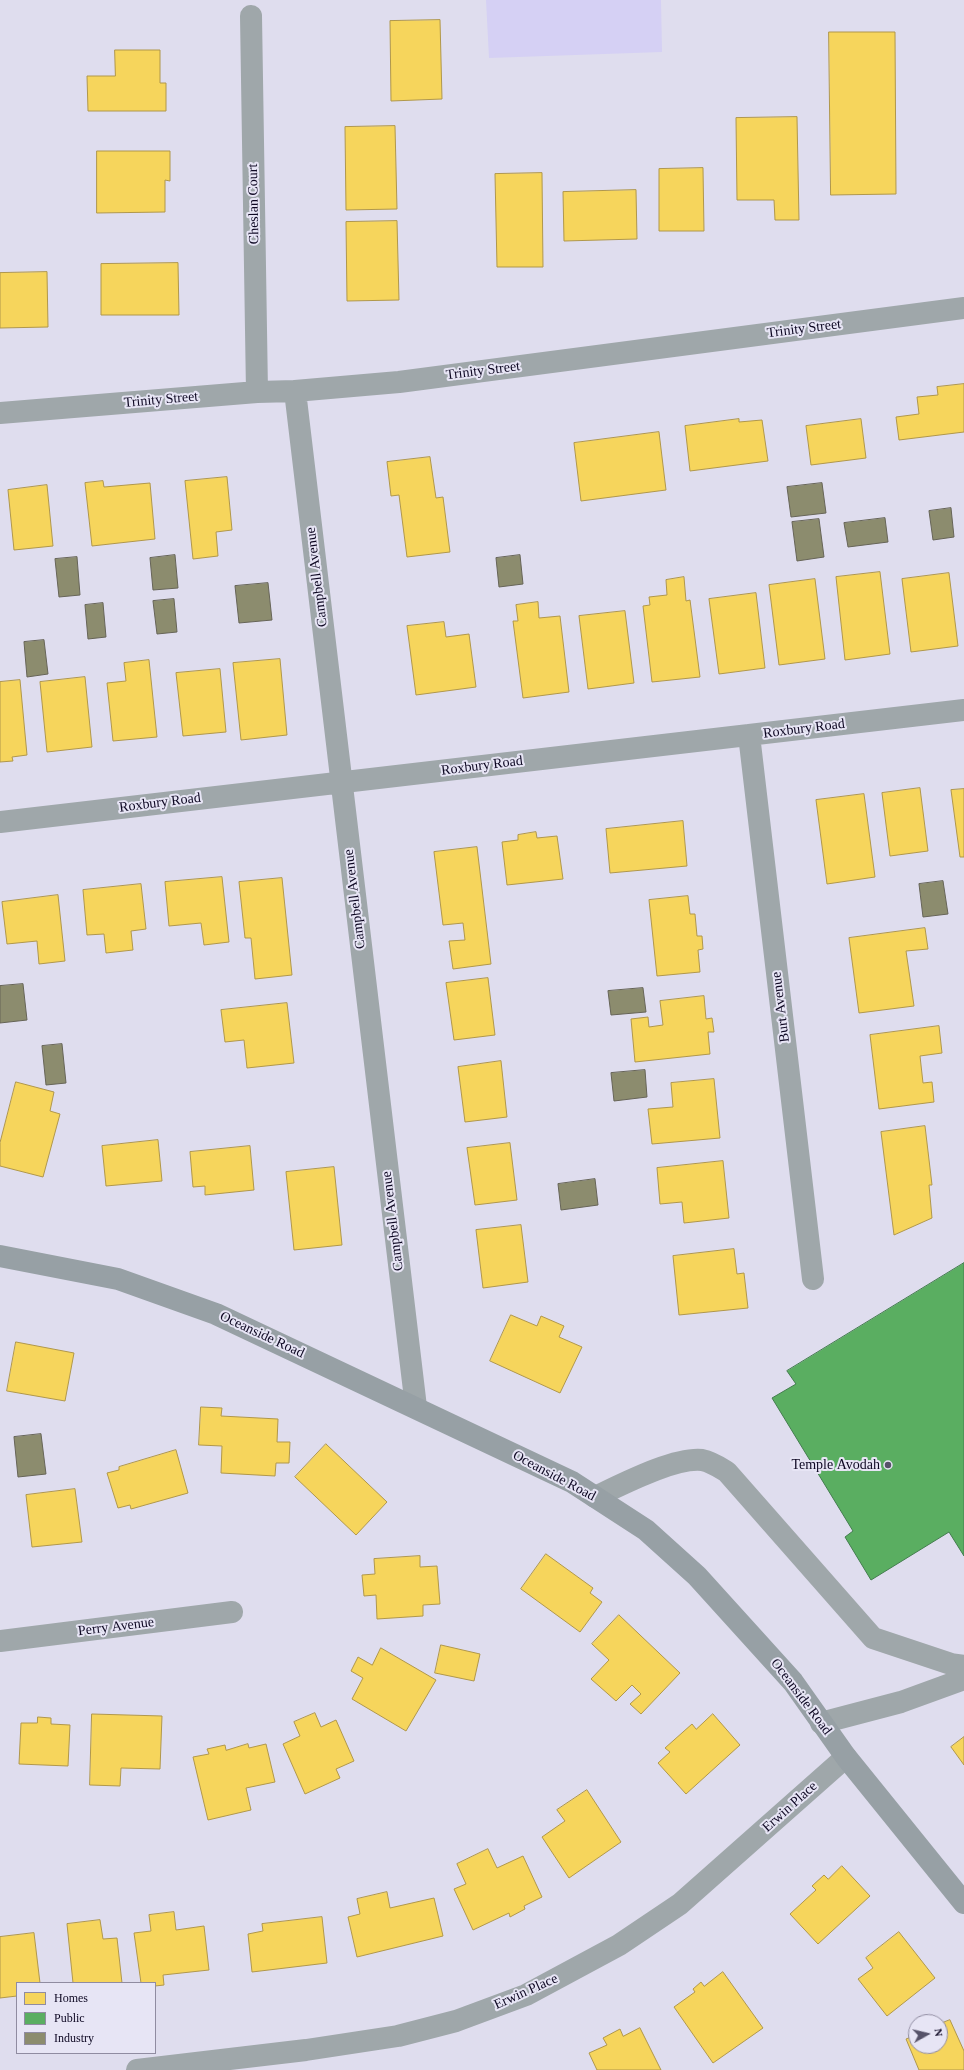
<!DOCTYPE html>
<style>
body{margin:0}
#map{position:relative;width:964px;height:2070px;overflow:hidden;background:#dfddee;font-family:"Times New Roman",serif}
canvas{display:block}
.legend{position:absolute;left:16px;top:1982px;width:140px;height:72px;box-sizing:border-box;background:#e7e5f5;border:1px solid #908ca1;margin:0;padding:5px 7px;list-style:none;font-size:12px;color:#0d0722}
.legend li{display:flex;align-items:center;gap:8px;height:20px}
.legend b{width:20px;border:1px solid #908ca1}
.north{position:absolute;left:908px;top:2014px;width:40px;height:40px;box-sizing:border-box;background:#e7e5f5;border:1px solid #908ca1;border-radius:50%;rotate:82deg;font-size:11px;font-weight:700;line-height:16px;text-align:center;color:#0d0722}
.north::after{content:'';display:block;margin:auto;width:14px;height:18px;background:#565269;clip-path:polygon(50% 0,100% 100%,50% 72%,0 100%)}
</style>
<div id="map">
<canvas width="964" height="2070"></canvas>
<ul class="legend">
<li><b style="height:11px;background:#f6d55c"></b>Homes</li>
<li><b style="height:11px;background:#5aae61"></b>Public</li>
<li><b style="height:11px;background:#8c8c6e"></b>Industry</li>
</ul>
<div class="north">N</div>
</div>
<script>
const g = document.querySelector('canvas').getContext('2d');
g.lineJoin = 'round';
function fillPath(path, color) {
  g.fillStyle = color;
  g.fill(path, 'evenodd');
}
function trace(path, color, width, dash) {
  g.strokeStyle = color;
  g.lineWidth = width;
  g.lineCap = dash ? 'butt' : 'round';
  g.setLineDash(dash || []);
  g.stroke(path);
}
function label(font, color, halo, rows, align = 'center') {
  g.font = font + ' "Times New Roman",serif';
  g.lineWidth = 4;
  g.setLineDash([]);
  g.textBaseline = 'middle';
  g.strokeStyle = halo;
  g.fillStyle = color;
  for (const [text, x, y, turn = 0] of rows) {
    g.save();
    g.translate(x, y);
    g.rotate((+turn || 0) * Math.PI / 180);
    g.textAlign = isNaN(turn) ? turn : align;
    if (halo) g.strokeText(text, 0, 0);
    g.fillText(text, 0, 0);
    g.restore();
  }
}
fillPath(new Path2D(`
 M 486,0 L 661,0 L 662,52 L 489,58 Z`), '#d5d0f4');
const homes = new Path2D(`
 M 440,20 L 442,99 L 391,101 L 390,21 Z
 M 829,32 L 895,32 L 896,194 L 831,195 Z
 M 115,50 L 160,50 L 160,83 L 166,83 L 166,111 L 88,111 L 87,76 L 115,76 Z
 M 797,117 L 799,220 L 775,220 L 774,200 L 737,200 L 736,118 Z
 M 395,126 L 397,209 L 346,210 L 345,127 Z
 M 97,151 L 170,151 L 170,181 L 165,180 L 165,212 L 97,213 Z
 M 703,168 L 704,231 L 659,231 L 659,169 Z
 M 542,173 L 543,267 L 497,267 L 495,174 Z
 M 636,190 L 637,239 L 564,241 L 563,192 Z
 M 397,221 L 399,300 L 347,301 L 346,222 Z
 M 178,263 L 179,315 L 101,315 L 101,264 Z
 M 47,272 L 48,327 L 0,328 L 0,273 Z
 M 964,384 L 964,432 L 899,440 L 896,417 L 919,414 L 917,397 L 938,395 L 937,387 Z
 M 739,419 L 739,422 L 762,420 L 768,461 L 690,471 L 685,426 Z
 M 861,419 L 866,458 L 811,465 L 806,426 Z
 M 659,432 L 666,490 L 581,501 L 574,443 Z
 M 430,457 L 436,498 L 443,497 L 450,552 L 407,557 L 399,495 L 391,496 L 387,462 Z
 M 227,477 L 232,530 L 216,532 L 218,556 L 193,559 L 185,481 Z
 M 103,481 L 104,487 L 150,483 L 155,539 L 92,546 L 85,483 Z
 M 47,485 L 53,546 L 14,550 L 8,490 Z
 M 880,572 L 890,654 L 845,660 L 836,577 Z
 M 949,573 L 958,646 L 911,652 L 902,579 Z
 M 684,577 L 686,601 L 690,600 L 700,677 L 652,682 L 643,606 L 650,605 L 649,597 L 667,595 L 666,580 Z
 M 815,579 L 825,659 L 779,665 L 769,585 Z
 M 756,593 L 765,668 L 719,674 L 709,599 Z
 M 538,602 L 539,618 L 560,616 L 569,692 L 523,698 L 513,621 L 518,621 L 516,605 Z
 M 625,611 L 634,683 L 588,689 L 579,616 Z
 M 444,622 L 446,637 L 469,634 L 476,687 L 416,695 L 407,626 Z
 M 280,659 L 287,735 L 241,740 L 233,663 Z
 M 149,660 L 157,737 L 113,741 L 107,683 L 126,681 L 124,663 Z
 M 220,669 L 226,732 L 183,736 L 176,673 Z
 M 85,677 L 92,747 L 47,752 L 40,682 Z
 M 20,680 L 27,755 L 12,757 L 13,761 L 0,762 L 0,682 Z
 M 920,788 L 928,851 L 890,856 L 882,793 Z
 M 964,789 L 964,857 L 960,857 L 951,790 Z
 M 864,794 L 875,877 L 827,884 L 816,800 Z
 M 683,821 L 687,866 L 610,873 L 606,829 Z
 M 536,832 L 537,838 L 557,836 L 563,879 L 507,885 L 502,842 L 518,840 L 518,835 Z
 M 477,847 L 491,964 L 453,969 L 449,941 L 465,940 L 463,923 L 443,925 L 434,852 Z
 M 222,877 L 229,942 L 204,945 L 201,923 L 169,926 L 165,882 Z
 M 282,878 L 292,975 L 255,979 L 251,938 L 245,938 L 239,882 Z
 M 141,884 L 146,929 L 131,931 L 133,950 L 106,953 L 104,934 L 87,935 L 83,890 Z
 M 58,895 L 65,961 L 39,964 L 37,941 L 7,944 L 2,902 Z
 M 688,896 L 690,914 L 695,914 L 697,936 L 702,936 L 703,949 L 698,950 L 700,972 L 657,976 L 649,900 Z
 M 925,928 L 928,949 L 906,951 L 914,1006 L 859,1013 L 849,938 Z
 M 488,978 L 495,1035 L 454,1040 L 446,983 Z
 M 704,996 L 706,1019 L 712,1018 L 714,1032 L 708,1032 L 710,1054 L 635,1062 L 631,1019 L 648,1017 L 649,1027 L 663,1025 L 660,1001 Z
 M 287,1003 L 294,1063 L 247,1068 L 244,1040 L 225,1042 L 221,1010 Z
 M 939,1026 L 942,1053 L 920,1056 L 923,1083 L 932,1082 L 934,1102 L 879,1109 L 870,1035 Z
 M 501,1061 L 507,1117 L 465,1122 L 458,1067 Z
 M 714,1079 L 720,1138 L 652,1144 L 648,1109 L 673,1107 L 671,1083 Z
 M 16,1082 L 54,1092 L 50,1111 L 60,1114 L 43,1177 L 0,1166 L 0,1143 Z
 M 925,1126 L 932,1185 L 929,1185 L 932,1218 L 894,1235 L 881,1132 Z
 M 158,1140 L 162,1181 L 106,1186 L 102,1146 Z
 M 510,1143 L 517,1200 L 475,1205 L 467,1148 Z
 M 250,1146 L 254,1190 L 205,1195 L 205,1186 L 193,1187 L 190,1152 Z
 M 723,1161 L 729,1218 L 684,1223 L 682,1202 L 660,1204 L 657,1168 Z
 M 334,1167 L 342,1245 L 294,1250 L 286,1172 Z
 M 521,1225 L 528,1282 L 483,1288 L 476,1230 Z
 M 734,1249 L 737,1274 L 744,1273 L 748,1308 L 679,1315 L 673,1256 Z
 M 511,1315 L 537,1326 L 541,1316 L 564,1326 L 559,1337 L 582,1347 L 560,1393 L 490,1361 Z
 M 16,1342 L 74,1353 L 65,1401 L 7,1391 Z
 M 201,1407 L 222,1408 L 221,1416 L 278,1419 L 277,1442 L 290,1442 L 289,1463 L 276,1463 L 275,1476 L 221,1473 L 222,1446 L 199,1445 Z
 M 326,1444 L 387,1502 L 356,1535 L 295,1477 Z
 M 176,1450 L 188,1493 L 131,1509 L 130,1505 L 118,1508 L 107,1473 L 119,1470 L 119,1467 Z
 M 75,1489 L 82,1542 L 32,1547 L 26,1495 Z
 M 546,1554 L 593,1588 L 590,1593 L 602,1602 L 580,1632 L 521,1589 Z
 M 420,1556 L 420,1567 L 437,1566 L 440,1604 L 423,1605 L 423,1616 L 377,1619 L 376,1595 L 364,1596 L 362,1575 L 375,1574 L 374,1559 Z
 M 619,1615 L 680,1673 L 641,1714 L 630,1704 L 641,1694 L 632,1685 L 616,1701 L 591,1679 L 609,1660 L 592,1644 Z
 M 441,1645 L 480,1654 L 474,1681 L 435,1673 Z
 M 381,1648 L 436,1680 L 406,1731 L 352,1699 L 363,1678 L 351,1671 L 358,1657 L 372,1665 Z
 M 315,1713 L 321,1727 L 336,1720 L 354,1761 L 336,1769 L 340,1778 L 305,1794 L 283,1744 L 300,1736 L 294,1722 Z
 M 92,1714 L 162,1716 L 160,1769 L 121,1768 L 120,1786 L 90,1785 Z
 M 713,1714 L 740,1745 L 686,1794 L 658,1763 L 670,1752 L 665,1748 L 692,1724 L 696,1729 Z
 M 38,1717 L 51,1718 L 51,1724 L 70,1725 L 68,1766 L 19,1764 L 21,1723 L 37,1723 Z
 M 964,1737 L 964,1765 L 951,1747 Z
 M 248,1744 L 249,1748 L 266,1744 L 275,1782 L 246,1788 L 251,1810 L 208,1820 L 193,1757 L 209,1754 L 207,1749 L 225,1745 L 226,1750 Z
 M 587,1790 L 621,1842 L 569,1878 L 542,1837 L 565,1821 L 557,1810 Z
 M 488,1849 L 497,1868 L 523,1856 L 542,1897 L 524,1906 L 525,1909 L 510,1917 L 509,1913 L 473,1930 L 454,1889 L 466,1884 L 457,1864 Z
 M 842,1866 L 870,1896 L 818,1944 L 790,1914 L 816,1890 L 812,1886 L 824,1875 L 828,1879 Z
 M 387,1892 L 390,1908 L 434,1898 L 443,1936 L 357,1957 L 348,1917 L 360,1914 L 357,1899 Z
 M 174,1912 L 176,1930 L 204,1926 L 209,1970 L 163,1975 L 164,1985 L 155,1986 L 155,1983 L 141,1983 L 134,1933 L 151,1931 L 149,1915 Z
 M 322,1917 L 327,1963 L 252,1972 L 248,1934 L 263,1931 L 262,1924 Z
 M 100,1920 L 103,1939 L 117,1938 L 122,1983 L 73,1983 L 67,1924 Z
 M 899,1932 L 935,1978 L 887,2016 L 858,1979 L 873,1968 L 866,1958 Z
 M 34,1933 L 40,1983 L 17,1983 L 17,1996 L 0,1998 L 0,1937 Z
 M 723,1972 L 763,2028 L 713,2063 L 674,2007 L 695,1992 L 693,1989 L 701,1982 L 704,1986 Z
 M 950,2020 L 964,2051 L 964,2070 L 919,2070 L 906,2039 L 916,2035 L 916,2046 L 940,2046 L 940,2024 Z
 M 640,2028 L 661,2070 L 597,2070 L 589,2053 L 607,2045 L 603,2038 L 620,2029 L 623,2036 Z`);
fillPath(homes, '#f6d55c');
trace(homes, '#b0974b', 1);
const public = new Path2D(`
 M 964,1263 L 964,1556 L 949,1532 L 871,1580 L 845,1537 L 853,1531 L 772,1398 L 796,1384 L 787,1371 Z`);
fillPath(public, '#5aae61');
trace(public, '#437c4e', 1);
const industry = new Path2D(`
 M 822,483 L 826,513 L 791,517 L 787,487 Z
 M 951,508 L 954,537 L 933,540 L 929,511 Z
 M 885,518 L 888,542 L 848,547 L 844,523 Z
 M 819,519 L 824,557 L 797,561 L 792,522 Z
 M 175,555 L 178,588 L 153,590 L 150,558 Z
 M 520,555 L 523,584 L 499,587 L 496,558 Z
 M 77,557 L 80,595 L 59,597 L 55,559 Z
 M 268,583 L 272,620 L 239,623 L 235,586 Z
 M 174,599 L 177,632 L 157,634 L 153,601 Z
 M 103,603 L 106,637 L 88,639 L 85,605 Z
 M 44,640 L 48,674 L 27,677 L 24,642 Z
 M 943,881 L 948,914 L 923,917 L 919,884 Z
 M 23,984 L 27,1020 L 0,1023 L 0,986 Z
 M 643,988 L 646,1012 L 611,1015 L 608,991 Z
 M 62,1044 L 66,1083 L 46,1085 L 42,1046 Z
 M 645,1070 L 647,1097 L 614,1101 L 611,1073 Z
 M 595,1179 L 598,1205 L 561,1210 L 558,1184 Z
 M 41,1434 L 46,1474 L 18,1477 L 14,1437 Z`);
fillPath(industry, '#8c8c6e');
trace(industry, '#666457', 1);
trace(new Path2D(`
 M 251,16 L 257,392
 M 295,391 L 416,1407
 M 0,413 L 257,392 L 295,391 L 399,382 L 964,308
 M 749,735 L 813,1279
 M 0,822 L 964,710
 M 595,1497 C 621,1485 674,1457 702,1460 C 712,1462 719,1467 727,1472 L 873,1638 L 951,1664 L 964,1666
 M 0,1641 L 232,1612
 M 821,1723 L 901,1702 L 964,1679
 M 137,2070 L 306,2050 L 398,2036 L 456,2021 L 526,1995 L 619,1945 L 680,1904 L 846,1757`), '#9fa7aa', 22);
trace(new Path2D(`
 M 0,1256 L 118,1279 L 216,1314 L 572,1482 L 646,1530 L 697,1576 L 793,1682 L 846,1757 L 964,1903`), '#97a0a5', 22);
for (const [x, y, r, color] of [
 [888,1465,4,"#565269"]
]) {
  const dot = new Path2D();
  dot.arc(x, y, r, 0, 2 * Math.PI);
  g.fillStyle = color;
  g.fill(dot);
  trace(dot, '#e7e5f5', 1.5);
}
label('14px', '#0d0722', '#e7e5f5', [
 ["Cheslan Court",254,204,-91],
 ["Trinity Street",804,329,-7],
 ["Trinity Street",483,371,-7],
 ["Trinity Street",161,400,-5],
 ["Campbell Avenue",317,577,-97],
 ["Roxbury Road",804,729,-7],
 ["Roxbury Road",482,766,-7],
 ["Roxbury Road",160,803,-7],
 ["Campbell Avenue",355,899,-97],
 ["Burt Avenue",781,1007,-97],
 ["Campbell Avenue",393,1221,-97],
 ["Oceanside Road",262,1335,25],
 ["Oceanside Road",554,1476,28],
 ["Perry Avenue",116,1627,-7],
 ["Oceanside Road",801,1697,53],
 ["Erwin Place",790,1807,-42],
 ["Erwin Place",526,1992,-24]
]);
label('14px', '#0d0722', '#e7e5f5', [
 ["Temple Avodah",880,1465]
], 'right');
</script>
